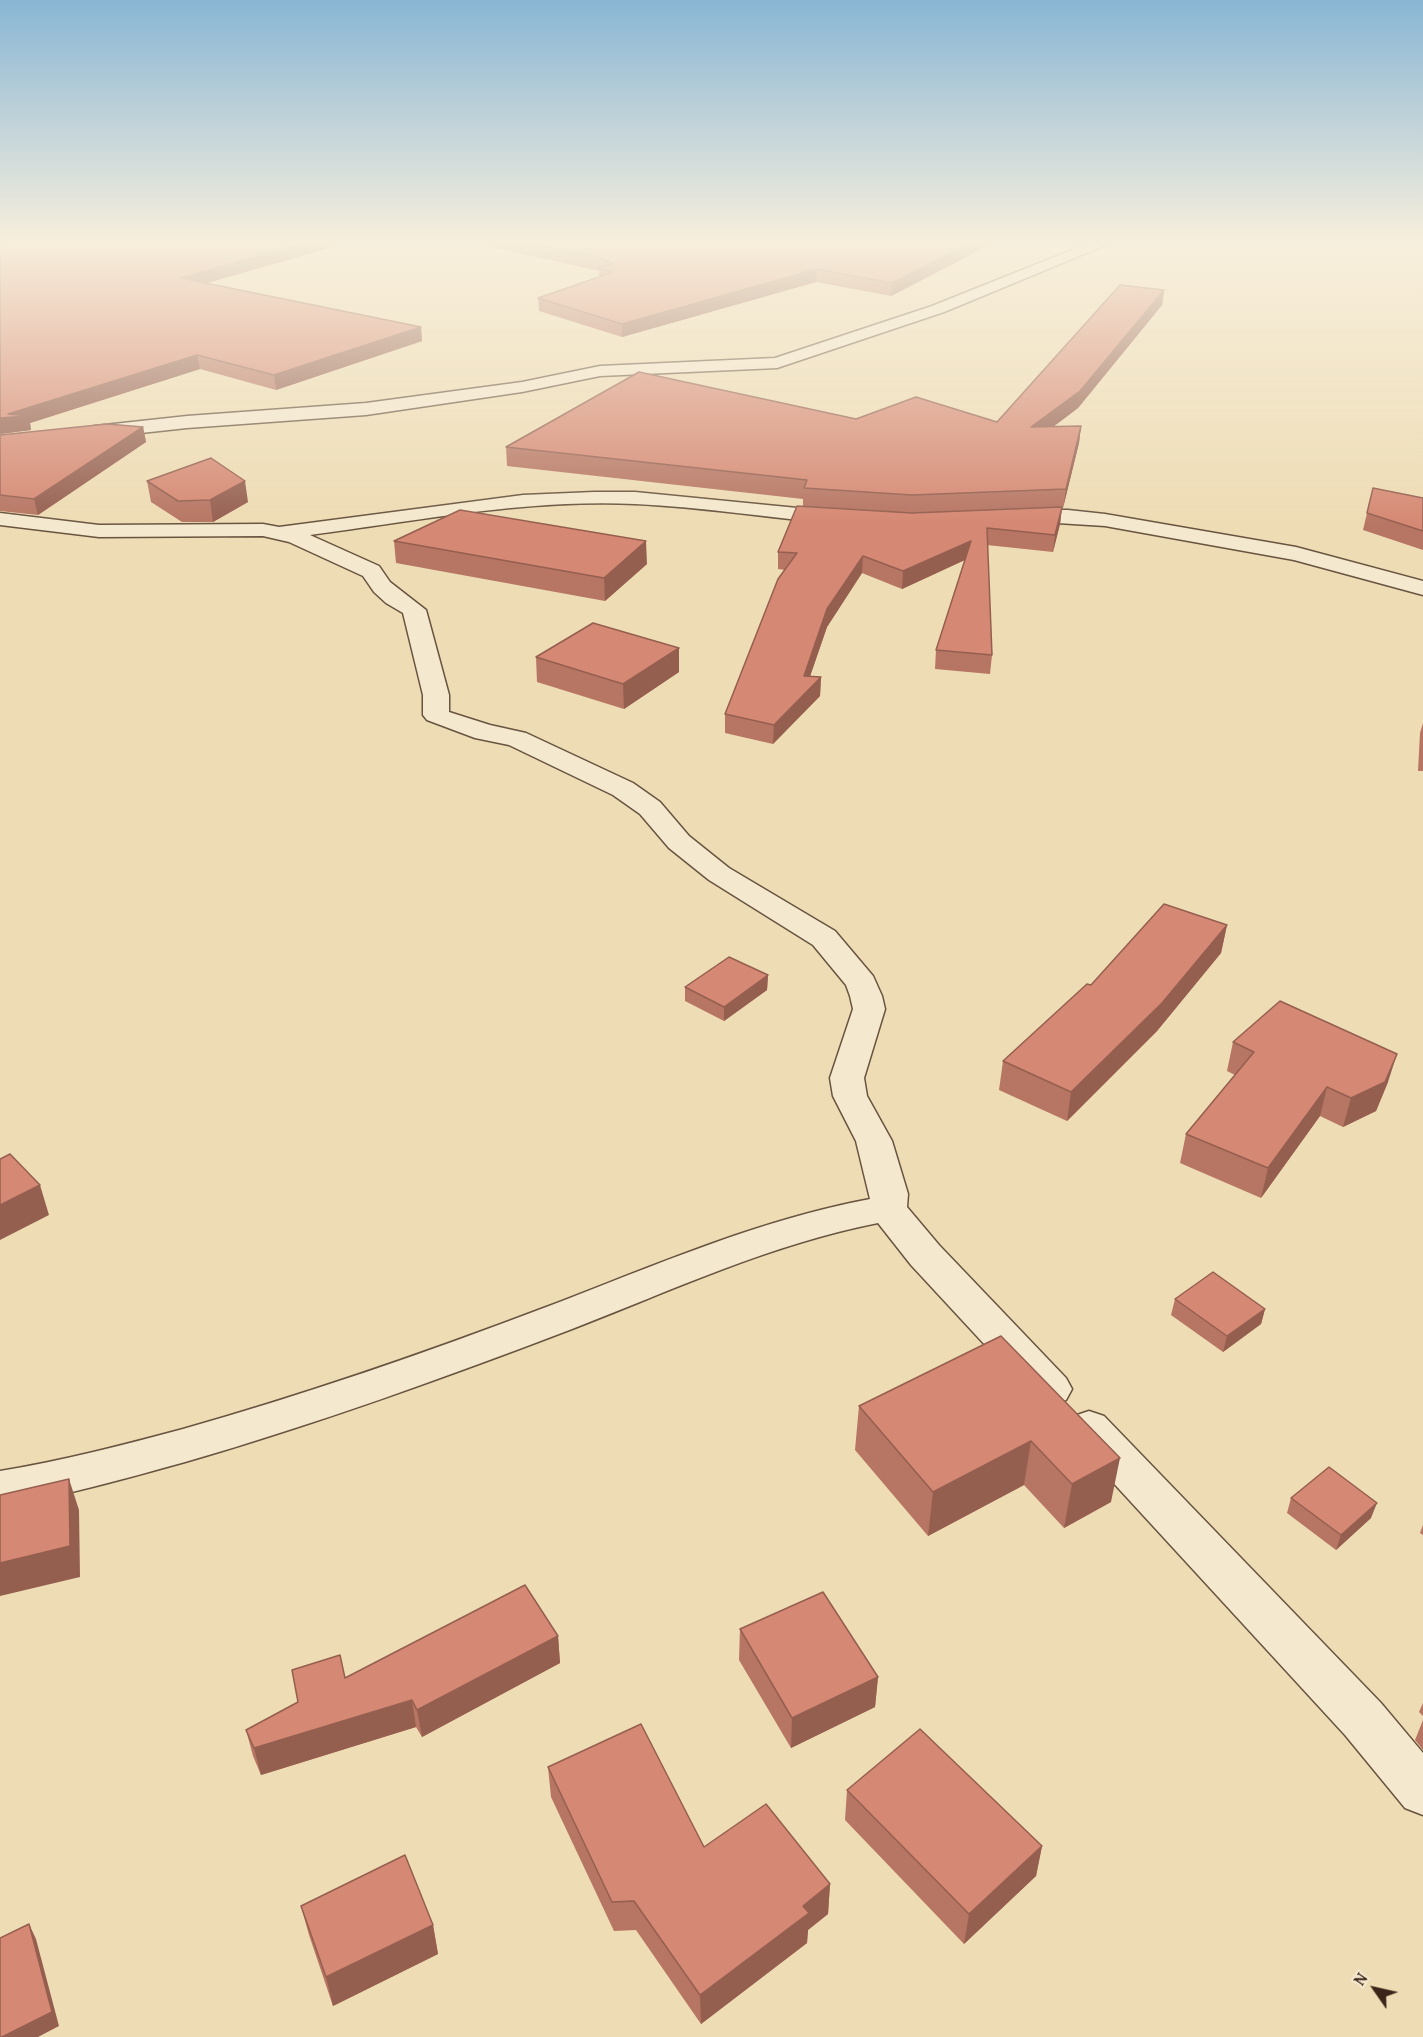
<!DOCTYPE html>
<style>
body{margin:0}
#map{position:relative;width:1423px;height:2037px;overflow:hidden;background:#eedcb4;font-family:"Gentium Book Plus",serif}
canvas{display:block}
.north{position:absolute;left:1345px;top:1959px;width:60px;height:60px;-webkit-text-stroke:4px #f4e8ce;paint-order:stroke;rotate:304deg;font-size:16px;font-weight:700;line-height:24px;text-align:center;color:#3c261a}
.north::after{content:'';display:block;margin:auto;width:21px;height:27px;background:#3c261a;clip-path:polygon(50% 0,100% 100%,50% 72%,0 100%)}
</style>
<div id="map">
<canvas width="1423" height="2037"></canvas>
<div class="north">N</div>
</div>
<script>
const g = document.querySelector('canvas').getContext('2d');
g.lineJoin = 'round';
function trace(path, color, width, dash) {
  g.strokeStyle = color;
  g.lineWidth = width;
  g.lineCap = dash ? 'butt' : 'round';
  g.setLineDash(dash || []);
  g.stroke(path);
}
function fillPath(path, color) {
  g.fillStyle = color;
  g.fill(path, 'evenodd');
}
const minor = new Path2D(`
 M 1097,240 L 1118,240 L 944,312 L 777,368 L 600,376 L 522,392 L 366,415 L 187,428 L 95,438 L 88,436 L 85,432 L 88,428 L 95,426 L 187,416 L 366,403 L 522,382 L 600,366 L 775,358 L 932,306 Z
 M 594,492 L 635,492 L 838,512 L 845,514 L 849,518 L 845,522 L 838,524 C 771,518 702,507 635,504 C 526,499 417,521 310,535 L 379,566 L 390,582 L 426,610 L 449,695 L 449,712 L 490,725 L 526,733 L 633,783 L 660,802 L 689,836 L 729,868 L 835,931 L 873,976 L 882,996 L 885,1009 L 864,1078 L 867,1096 L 892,1141 L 908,1194 L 907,1207 L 939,1245 L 1066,1378 L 1072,1389 L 1066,1400 L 1051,1405 L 1036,1400 L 911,1265 L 878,1223 C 771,1244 673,1290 572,1329 C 444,1378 316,1424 185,1462 C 124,1479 63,1496 0,1507 L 0,1471 C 62,1461 123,1445 183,1429 C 307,1394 428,1352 549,1306 C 654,1266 758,1220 870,1199 L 856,1141 L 833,1096 L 830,1078 L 853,1009 L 850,996 L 846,985 L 813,945 L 709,880 L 669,848 L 640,814 L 613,795 L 509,745 L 475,738 L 427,720 L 423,715 L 423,695 L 403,613 L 386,603 L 374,592 L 363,576 L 289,542 L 263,536 L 99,537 L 0,525 L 0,513 L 99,525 L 263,524 L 279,527 L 523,495 Z
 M 1016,510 L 1068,510 L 1105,514 L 1296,547 L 1423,581 L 1423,595 L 1294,560 L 1105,526 L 1009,520 L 1005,516 L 1009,512 Z
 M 1089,1411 L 1104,1416 L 1381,1703 L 1423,1753 L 1423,1815 L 1405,1808 L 1345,1735 L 1074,1440 L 1068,1428 L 1074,1416 Z`);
trace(minor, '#685440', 3);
fillPath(minor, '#f4e8ce');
fillPath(new Path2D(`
 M 460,240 L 999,240 L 891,296 L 816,282 L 622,337 L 539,311 L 538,298 L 599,277 L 599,271 Z
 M 208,283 L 421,327 L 422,341 L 276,390 L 200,369 L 30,423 L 31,430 L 0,434 Z
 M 1164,290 L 1162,305 L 1078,408 L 1054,426 L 1081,426 L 1079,443 L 1063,508 L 1062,508 L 1060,524 L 1053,552 L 987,545 L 992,655 L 990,674 L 935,669 L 936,650 L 965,560 L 902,589 L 862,573 L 827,627 L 810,676 L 821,677 L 820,696 L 773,744 L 725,733 L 725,714 L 785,570 L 778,569 L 778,552 L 803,506 L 803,499 L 507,466 L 506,447 L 856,419 L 997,422 Z
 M 143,427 L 146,442 L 38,515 L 0,511 L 0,435 Z
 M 147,481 L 248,502 L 213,522 L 182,522 L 151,502 Z
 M 1423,498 L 1423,550 L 1363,530 L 1367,513 Z
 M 394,541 L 647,564 L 605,601 L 396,563 Z
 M 679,648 L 679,672 L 624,709 L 537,682 L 536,657 Z
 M 1423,723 L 1423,771 L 1418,771 L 1420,733 Z
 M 1227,925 L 1221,953 L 1157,1031 L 1067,1121 L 999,1090 L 1003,1061 L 1091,985 Z
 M 768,975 L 767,990 L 724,1021 L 685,1001 L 685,987 Z
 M 1233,1042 L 1388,1082 L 1376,1111 L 1343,1127 L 1320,1116 L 1261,1198 L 1180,1163 L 1186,1134 L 1235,1075 L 1227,1071 Z
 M 1175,1299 L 1265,1309 L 1261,1324 L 1223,1352 L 1171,1315 Z
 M 1001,1336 L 1111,1502 L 1064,1528 L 1024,1485 L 928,1536 L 855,1450 L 859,1406 Z
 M 1291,1498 L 1371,1518 L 1336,1550 L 1287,1513 Z
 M 1423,1525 L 1423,1535 L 1420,1533 Z
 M 740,1629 L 878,1677 L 875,1707 L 791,1748 L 739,1660 Z
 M 558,1636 L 560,1663 L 422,1737 L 416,1727 L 261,1775 L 253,1756 L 246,1730 L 345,1678 Z
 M 1423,1703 L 1423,1716 L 1419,1712 Z
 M 1423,1720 L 1423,1750 L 1415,1740 Z
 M 548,1767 L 704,1847 L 830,1884 L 828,1914 L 808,1930 L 807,1943 L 701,2024 L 636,1930 L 614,1931 L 551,1797 Z
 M 847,1790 L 1042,1846 L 1036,1876 L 964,1944 L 845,1820 Z
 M 301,1906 L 433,1925 L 438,1954 L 333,2006 L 309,1935 Z`), '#b77563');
fillPath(new Path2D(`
 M 314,240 L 358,240 L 183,290 L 181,278 Z
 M 976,240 L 999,240 L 891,296 L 892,283 Z
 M 817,269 L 816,282 L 622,337 L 622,324 Z
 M 1164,290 L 1162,305 L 1078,408 L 1029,445 L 1031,427 Z
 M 421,327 L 422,341 L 276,390 L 274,375 Z
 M 197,355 L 200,369 L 30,423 L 31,430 L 0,434 L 0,418 L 8,414 Z
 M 1081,426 L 1079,443 L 1063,508 L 1066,489 Z
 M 143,427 L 146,442 L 38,515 L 34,499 Z
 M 245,481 L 248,502 L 213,522 L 210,500 Z
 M 1062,507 L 1060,524 L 1053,552 L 1055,535 Z
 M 646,541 L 647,564 L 605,601 L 604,578 Z
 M 971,541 L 969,558 L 902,589 L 903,571 Z
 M 863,556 L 862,573 L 827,627 L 804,694 L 821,677 L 820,696 L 773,744 L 774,725 L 804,676 L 827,609 Z
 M 679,648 L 679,672 L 624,709 L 623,684 Z
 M 1227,925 L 1221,953 L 1157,1031 L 1067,1121 L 1071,1092 Z
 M 768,975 L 767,990 L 724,1021 L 724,1007 Z
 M 1397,1054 L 1388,1082 L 1376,1111 L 1343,1127 L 1351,1098 Z
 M 1327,1087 L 1320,1116 L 1261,1198 L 1268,1168 Z
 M 40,1185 L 49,1215 L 0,1240 L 0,1205 Z
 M 1265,1309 L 1261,1324 L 1223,1352 L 1227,1336 Z
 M 1031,1441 L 1024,1485 L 928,1536 L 933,1492 Z
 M 1120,1458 L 1111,1502 L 1064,1528 L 1072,1484 Z
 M 69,1479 L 79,1510 L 80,1577 L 0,1596 L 0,1563 Z
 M 1377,1503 L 1371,1518 L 1336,1550 L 1341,1535 Z
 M 558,1636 L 560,1663 L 422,1737 L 417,1710 Z
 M 878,1677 L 875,1707 L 791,1748 L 792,1718 Z
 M 412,1700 L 416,1727 L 261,1775 L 254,1748 Z
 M 1042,1846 L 1036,1876 L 964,1944 L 969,1914 Z
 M 830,1884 L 828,1914 L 808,1930 L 807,1943 L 701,2024 L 700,1995 L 803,1906 Z
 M 29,1924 L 36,1939 L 59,2026 L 38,2037 L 2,2037 Z
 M 433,1925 L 438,1954 L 333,2006 L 326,1977 Z`), '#955f50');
const building = new Path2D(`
 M 0,240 L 314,240 L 181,278 L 421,327 L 274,375 L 197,355 L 8,414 L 28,416 L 0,418 Z
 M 515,240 L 976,240 L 892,283 L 817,269 L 622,324 L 538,298 L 613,272 L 599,268 L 614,263 L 605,261 L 608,260 Z
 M 1120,285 L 1164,290 L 1080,391 L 1031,427 L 1081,426 L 1066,489 L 912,495 L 804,488 L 807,480 L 506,447 L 639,372 L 856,419 L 916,397 L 997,422 Z
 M 107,424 L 143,427 L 34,499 L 0,495 L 0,435 Z
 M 211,458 L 245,481 L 210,500 L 178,501 L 147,481 Z
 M 1373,488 L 1423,498 L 1423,531 L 1367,513 Z
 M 797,506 L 912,513 L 1062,507 L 1055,535 L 987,528 L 992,655 L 936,650 L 971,541 L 903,571 L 863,556 L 827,609 L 804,676 L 821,677 L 774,725 L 725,714 L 778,579 L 797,553 L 778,552 Z
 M 460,510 L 646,541 L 604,578 L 394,541 Z
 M 593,623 L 679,648 L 623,684 L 536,657 Z
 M 1164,904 L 1227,925 L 1162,1003 L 1071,1092 L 1003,1061 L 1087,984 L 1091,985 Z
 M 729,957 L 768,975 L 724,1007 L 685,987 Z
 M 1280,1001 L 1397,1054 L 1385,1082 L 1351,1098 L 1327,1087 L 1268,1168 L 1186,1134 L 1254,1052 L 1233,1042 Z
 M 10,1154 L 40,1185 L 0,1205 L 0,1159 Z
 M 1213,1272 L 1265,1309 L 1227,1336 L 1175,1299 Z
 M 1001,1336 L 1120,1458 L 1072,1484 L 1031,1441 L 933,1492 L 859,1406 Z
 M 1329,1467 L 1377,1503 L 1341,1535 L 1291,1498 Z
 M 69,1479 L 70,1546 L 0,1563 L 0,1495 Z
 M 525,1585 L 558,1636 L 417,1710 L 412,1700 L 254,1748 L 246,1730 L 298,1702 L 292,1670 L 340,1655 L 345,1678 Z
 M 823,1592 L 878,1677 L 792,1718 L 740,1629 Z
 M 641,1724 L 704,1847 L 766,1804 L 830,1884 L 803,1906 L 809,1913 L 700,1995 L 634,1901 L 612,1902 L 548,1767 Z
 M 920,1729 L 1042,1846 L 969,1914 L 847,1790 Z
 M 405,1855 L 433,1925 L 326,1977 L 301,1906 Z
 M 29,1924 L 52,2012 L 2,2037 L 0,2037 L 0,1938 Z`);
fillPath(building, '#d58873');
trace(building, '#955f50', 1.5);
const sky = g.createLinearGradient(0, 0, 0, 526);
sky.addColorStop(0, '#89b6d4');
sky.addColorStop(0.46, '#f7efdd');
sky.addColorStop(1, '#f7efdd00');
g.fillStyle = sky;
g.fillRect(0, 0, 1423, 526);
</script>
